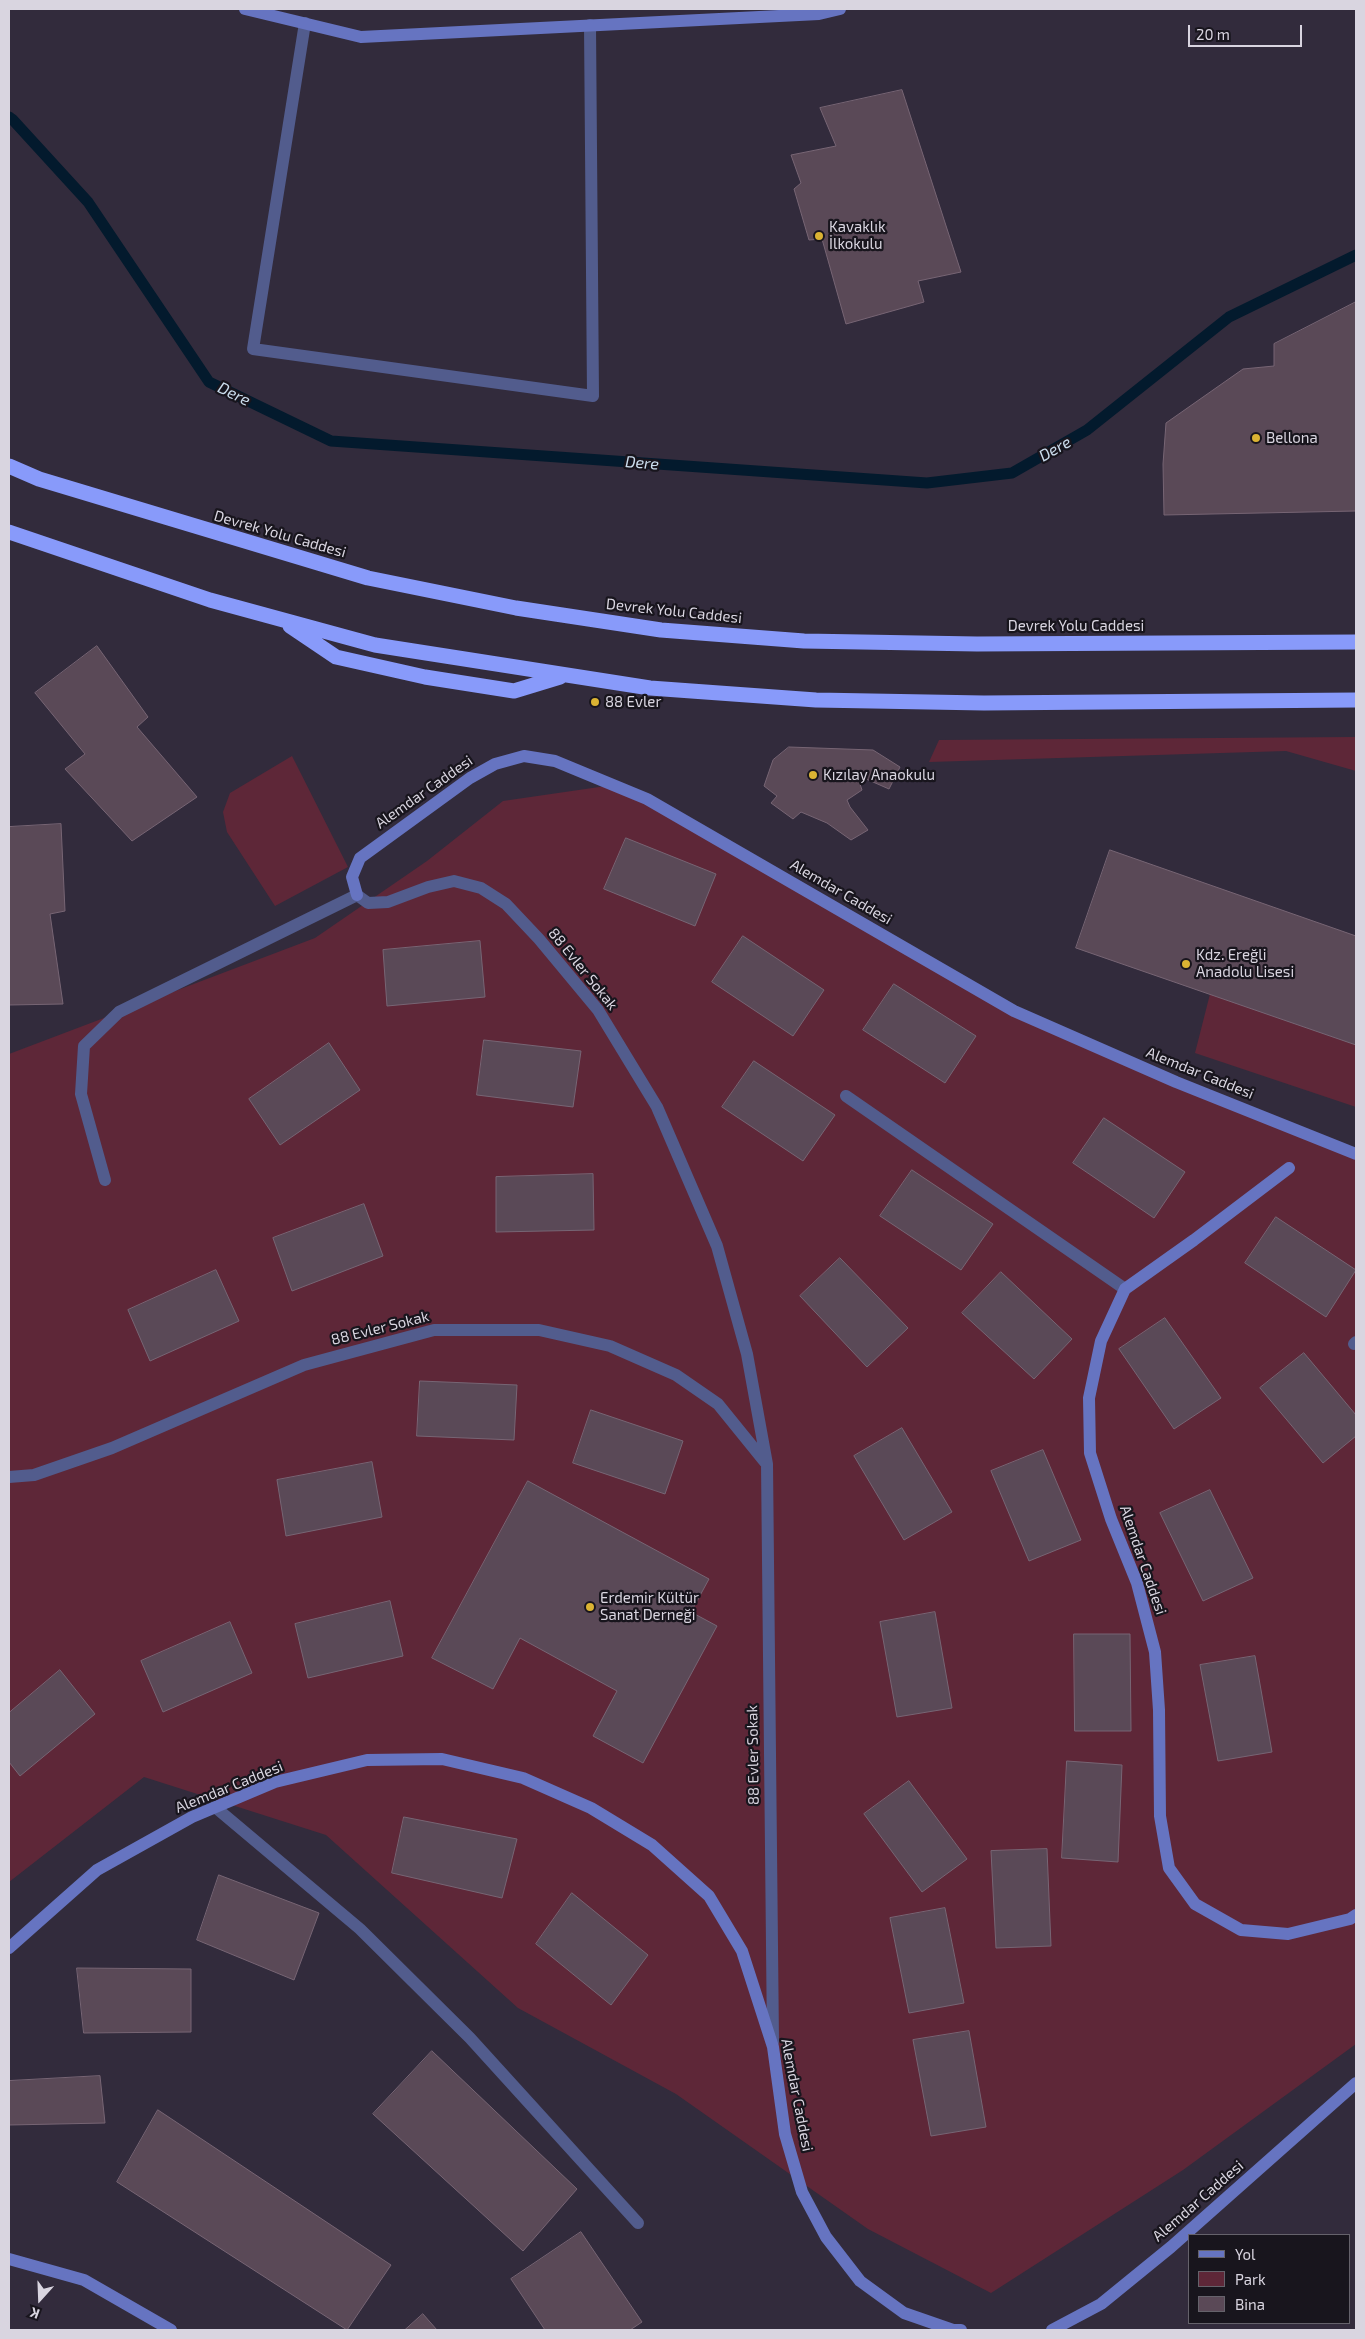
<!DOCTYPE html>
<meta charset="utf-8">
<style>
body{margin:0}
#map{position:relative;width:1365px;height:2339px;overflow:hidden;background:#322b3c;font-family:"Exo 2",sans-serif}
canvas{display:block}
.frame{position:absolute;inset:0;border:10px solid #d9d5e0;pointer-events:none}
.legend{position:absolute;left:1188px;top:2234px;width:162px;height:90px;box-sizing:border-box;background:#18151d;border:1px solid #65626b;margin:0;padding:6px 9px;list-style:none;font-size:15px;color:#d9d5e0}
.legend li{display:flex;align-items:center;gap:10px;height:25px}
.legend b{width:25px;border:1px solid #65626b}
.north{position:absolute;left:15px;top:2274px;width:50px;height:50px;-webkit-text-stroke:4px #18151d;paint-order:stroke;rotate:200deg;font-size:14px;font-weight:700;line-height:20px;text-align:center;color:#d9d5e0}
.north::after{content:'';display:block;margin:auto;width:18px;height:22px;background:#d9d5e0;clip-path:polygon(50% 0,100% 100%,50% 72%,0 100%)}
.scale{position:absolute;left:1188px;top:25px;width:114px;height:22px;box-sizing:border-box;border:2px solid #d9d5e0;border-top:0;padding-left:6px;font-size:15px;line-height:18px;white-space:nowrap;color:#d9d5e0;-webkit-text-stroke:4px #18151d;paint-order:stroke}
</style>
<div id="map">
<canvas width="1365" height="2339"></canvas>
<div class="frame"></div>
<ul class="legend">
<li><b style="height:6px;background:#6674c1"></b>Yol</li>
<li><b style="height:14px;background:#5e2738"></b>Park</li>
<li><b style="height:14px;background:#5a4957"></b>Bina</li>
</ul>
<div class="north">K</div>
<div class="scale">20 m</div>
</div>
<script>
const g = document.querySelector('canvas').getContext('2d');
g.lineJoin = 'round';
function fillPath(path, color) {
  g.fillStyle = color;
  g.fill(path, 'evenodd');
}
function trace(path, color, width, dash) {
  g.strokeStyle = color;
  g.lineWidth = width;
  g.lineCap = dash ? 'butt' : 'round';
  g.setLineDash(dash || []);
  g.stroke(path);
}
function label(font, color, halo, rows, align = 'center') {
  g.font = font + ' "Exo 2",sans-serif';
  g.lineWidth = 4.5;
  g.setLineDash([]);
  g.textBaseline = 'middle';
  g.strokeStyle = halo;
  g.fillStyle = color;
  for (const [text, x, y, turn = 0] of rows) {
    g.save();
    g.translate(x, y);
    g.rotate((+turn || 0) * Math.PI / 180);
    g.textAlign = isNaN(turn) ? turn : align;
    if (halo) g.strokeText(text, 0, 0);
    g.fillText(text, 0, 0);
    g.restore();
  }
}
fillPath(new Path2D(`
 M 1356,737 L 1356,771 L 1286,751 L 929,762 L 939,740 Z
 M 292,756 L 348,867 L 275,906 L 227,832 L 223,812 L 230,793 Z
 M 613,785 L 1014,1011 L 1356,1154 L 1356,2044 L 1183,2170 L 991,2293 L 868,2229 L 676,2094 L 518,2008 L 326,1835 L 144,1777 L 9,1882 L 9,1054 L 315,938 L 427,861 L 503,801 Z
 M 1210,994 L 1356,1045 L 1356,1107 L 1195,1053 Z`), '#5e2738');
trace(new Path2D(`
 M 9,117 L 13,120 L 88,202 L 209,382 L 331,441 L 927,483 L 1012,473 L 1087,430 L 1229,317 L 1356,255`), '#031a2d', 11);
const building = new Path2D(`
 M 902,90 L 961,272 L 918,281 L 924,302 L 846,324 L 822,239 L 809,240 L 794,189 L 801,183 L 791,155 L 836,146 L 820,108 Z
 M 1356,302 L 1356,511 L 1164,515 L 1163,464 L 1166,423 L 1243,369 L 1274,366 L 1274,344 Z
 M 97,646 L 148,717 L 137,727 L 197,797 L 132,841 L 65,769 L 85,754 L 35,693 Z
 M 789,747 L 873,750 L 900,767 L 889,789 L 857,775 L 862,790 L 847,800 L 850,807 L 868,830 L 851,840 L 827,823 L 801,812 L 793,819 L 771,803 L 777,796 L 764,786 L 773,760 Z
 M 61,824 L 65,911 L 50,914 L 63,1004 L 9,1005 L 9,827 Z
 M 626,838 L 716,874 L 695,926 L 604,889 Z
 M 1110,850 L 1356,936 L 1356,1045 L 1076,948 Z
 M 743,936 L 824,990 L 793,1036 L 712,982 Z
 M 480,941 L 485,997 L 387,1006 L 383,950 Z
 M 894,984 L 976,1036 L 945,1083 L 863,1030 Z
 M 484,1040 L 581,1051 L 573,1107 L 477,1095 Z
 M 329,1043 L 360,1090 L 280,1145 L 249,1099 Z
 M 754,1061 L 835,1115 L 803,1161 L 722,1107 Z
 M 1104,1118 L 1185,1172 L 1154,1218 L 1073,1163 Z
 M 912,1170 L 993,1224 L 961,1270 L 880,1216 Z
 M 593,1174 L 594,1230 L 496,1232 L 496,1177 Z
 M 364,1204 L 383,1256 L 292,1291 L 273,1238 Z
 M 1276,1217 L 1356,1270 L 1326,1317 L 1245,1263 Z
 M 840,1258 L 908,1328 L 867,1367 L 800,1296 Z
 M 216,1270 L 239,1321 L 150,1361 L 128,1310 Z
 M 1001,1272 L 1072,1339 L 1034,1379 L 962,1313 Z
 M 1165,1318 L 1221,1398 L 1174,1429 L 1119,1349 Z
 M 1304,1353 L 1356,1415 L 1356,1436 L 1323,1463 L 1260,1388 Z
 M 420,1381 L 517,1385 L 514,1440 L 417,1436 Z
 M 591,1410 L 683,1441 L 665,1494 L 573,1463 Z
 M 902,1428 L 952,1512 L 904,1540 L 854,1456 Z
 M 1043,1450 L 1081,1540 L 1029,1561 L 991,1471 Z
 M 372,1462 L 382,1517 L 286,1536 L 277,1480 Z
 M 528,1481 L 709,1579 L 691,1612 L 717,1626 L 643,1763 L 593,1736 L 617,1691 L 520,1638 L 493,1689 L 432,1658 Z
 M 1210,1490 L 1253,1578 L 1203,1601 L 1160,1513 Z
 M 390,1601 L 403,1656 L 308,1678 L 295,1624 Z
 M 935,1612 L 952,1708 L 897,1717 L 880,1622 Z
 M 230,1622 L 252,1673 L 163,1712 L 141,1661 Z
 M 1074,1634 L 1130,1634 L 1131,1731 L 1075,1731 Z
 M 1255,1656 L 1272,1752 L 1218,1761 L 1200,1665 Z
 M 60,1670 L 95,1714 L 20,1776 L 9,1762 L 9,1713 Z
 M 1067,1761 L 1122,1765 L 1118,1862 L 1062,1858 Z
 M 909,1781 L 967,1859 L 922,1892 L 864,1814 Z
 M 404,1817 L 517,1839 L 502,1898 L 392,1873 Z
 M 1047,1849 L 1051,1946 L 996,1948 L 991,1851 Z
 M 219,1875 L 319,1913 L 294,1980 L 197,1940 Z
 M 572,1893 L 648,1955 L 611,2005 L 536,1944 Z
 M 945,1908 L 964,2003 L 909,2013 L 890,1918 Z
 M 77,1968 L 191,1969 L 191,2032 L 84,2033 Z
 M 969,2031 L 986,2127 L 931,2136 L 913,2040 Z
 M 432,2051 L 577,2189 L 523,2251 L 373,2114 Z
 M 100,2076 L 105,2123 L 9,2125 L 9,2081 Z
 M 158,2110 L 391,2265 L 347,2330 L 117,2182 Z
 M 581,2232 L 642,2322 L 630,2330 L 545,2330 L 511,2279 Z
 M 423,2314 L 437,2330 L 405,2330 Z`);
fillPath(building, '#5a4957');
trace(building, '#776574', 1);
trace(new Path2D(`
 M 305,23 L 253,349 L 593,396 L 590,25
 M 846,1096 L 1125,1289
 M 105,1180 L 81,1094 L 84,1046 L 119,1012 L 357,895 L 368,903 L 388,902 L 428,887 L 454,881 L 481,888 L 506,904 L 539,939 L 598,1010 L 657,1107 L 717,1246 L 747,1354 L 767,1464 L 773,2042
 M 1354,1344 L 1356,1342
 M 9,1477 L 34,1475 L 112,1448 L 304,1365 L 434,1330 L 539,1330 L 610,1346 L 676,1375 L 718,1404 L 765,1462
 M 215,1807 L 360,1929 L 470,2038 L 638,2223`), '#525c8d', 12);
trace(new Path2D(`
 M 245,9 L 361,37 L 819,14 L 840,9
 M 357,895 L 352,877 L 360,858 L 470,778 L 495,764 L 524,756 L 555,761 L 647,799 L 1014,1011 L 1176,1082 L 1356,1154
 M 1289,1168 L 1194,1240 L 1125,1289 L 1101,1341 L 1089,1398 L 1090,1453 L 1111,1519 L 1137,1583 L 1155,1652 L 1159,1710 L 1160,1816 L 1169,1868 L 1195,1904 L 1241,1930 L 1288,1934 L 1350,1919 L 1356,1915
 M 9,1948 L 97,1870 L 192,1817 L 275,1782 L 367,1760 L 442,1759 L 523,1778 L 591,1808 L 652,1845 L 709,1896 L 742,1951 L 773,2047 L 785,2134 L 802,2192 L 826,2237 L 860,2281 L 904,2313 L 953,2330 L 961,2330
 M 9,2259 L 84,2280 L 171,2330
 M 1052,2330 L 1101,2304 L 1171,2247 L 1356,2083`), '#6674c1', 12);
trace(new Path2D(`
 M 9,466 L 39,479 L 368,578 L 516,608 L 661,630 L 804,641 L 977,644 L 1356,642
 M 9,532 L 210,600 L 375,645 L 650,688 L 816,700 L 984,703 L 1356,700
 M 290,626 L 336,657 L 425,677 L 514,691 L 560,677`), '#889afa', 15);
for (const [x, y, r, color] of [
 [819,236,5,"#dbb333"],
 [1256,438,5,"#dbb333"],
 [595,702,5,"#dbb333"],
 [813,775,5,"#dbb333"],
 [1186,964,5,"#dbb333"],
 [590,1607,5,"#dbb333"]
]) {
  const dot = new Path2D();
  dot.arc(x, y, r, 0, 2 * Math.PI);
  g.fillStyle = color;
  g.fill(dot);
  trace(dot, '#18151d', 2);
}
label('15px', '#d9d5e0', '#18151d', [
 ["Kavaklık",829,227],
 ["İlkokulu",829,244],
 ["Bellona",1266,438],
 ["88 Evler",605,702],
 ["Kızılay Anaokulu",823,775],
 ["Kdz. Ereğli",1196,955],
 ["Anadolu Lisesi",1196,972],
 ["Erdemir Kültür",600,1598],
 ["Sanat Derneği",600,1615]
], 'left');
label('15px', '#d9d5e0', '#18151d', [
 ["Devrek Yolu Caddesi",280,534,16],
 ["Devrek Yolu Caddesi",674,611,6],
 ["Devrek Yolu Caddesi",1076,626],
 ["Alemdar Caddesi",424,792,-35],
 ["Alemdar Caddesi",841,892,30],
 ["88 Evler Sokak",583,969,51],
 ["Alemdar Caddesi",1200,1073,22],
 ["88 Evler Sokak",380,1328,-14],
 ["Alemdar Caddesi",1143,1560,71],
 ["88 Evler Sokak",753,1755,-91],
 ["Alemdar Caddesi",229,1787,-22],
 ["Alemdar Caddesi",797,2095,79],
 ["Alemdar Caddesi",1198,2201,-41]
]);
label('italic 16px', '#cbdded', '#18151d', [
 ["Dere",234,394,26],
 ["Dere",1055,449,-30],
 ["Dere",642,463,4]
]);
</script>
